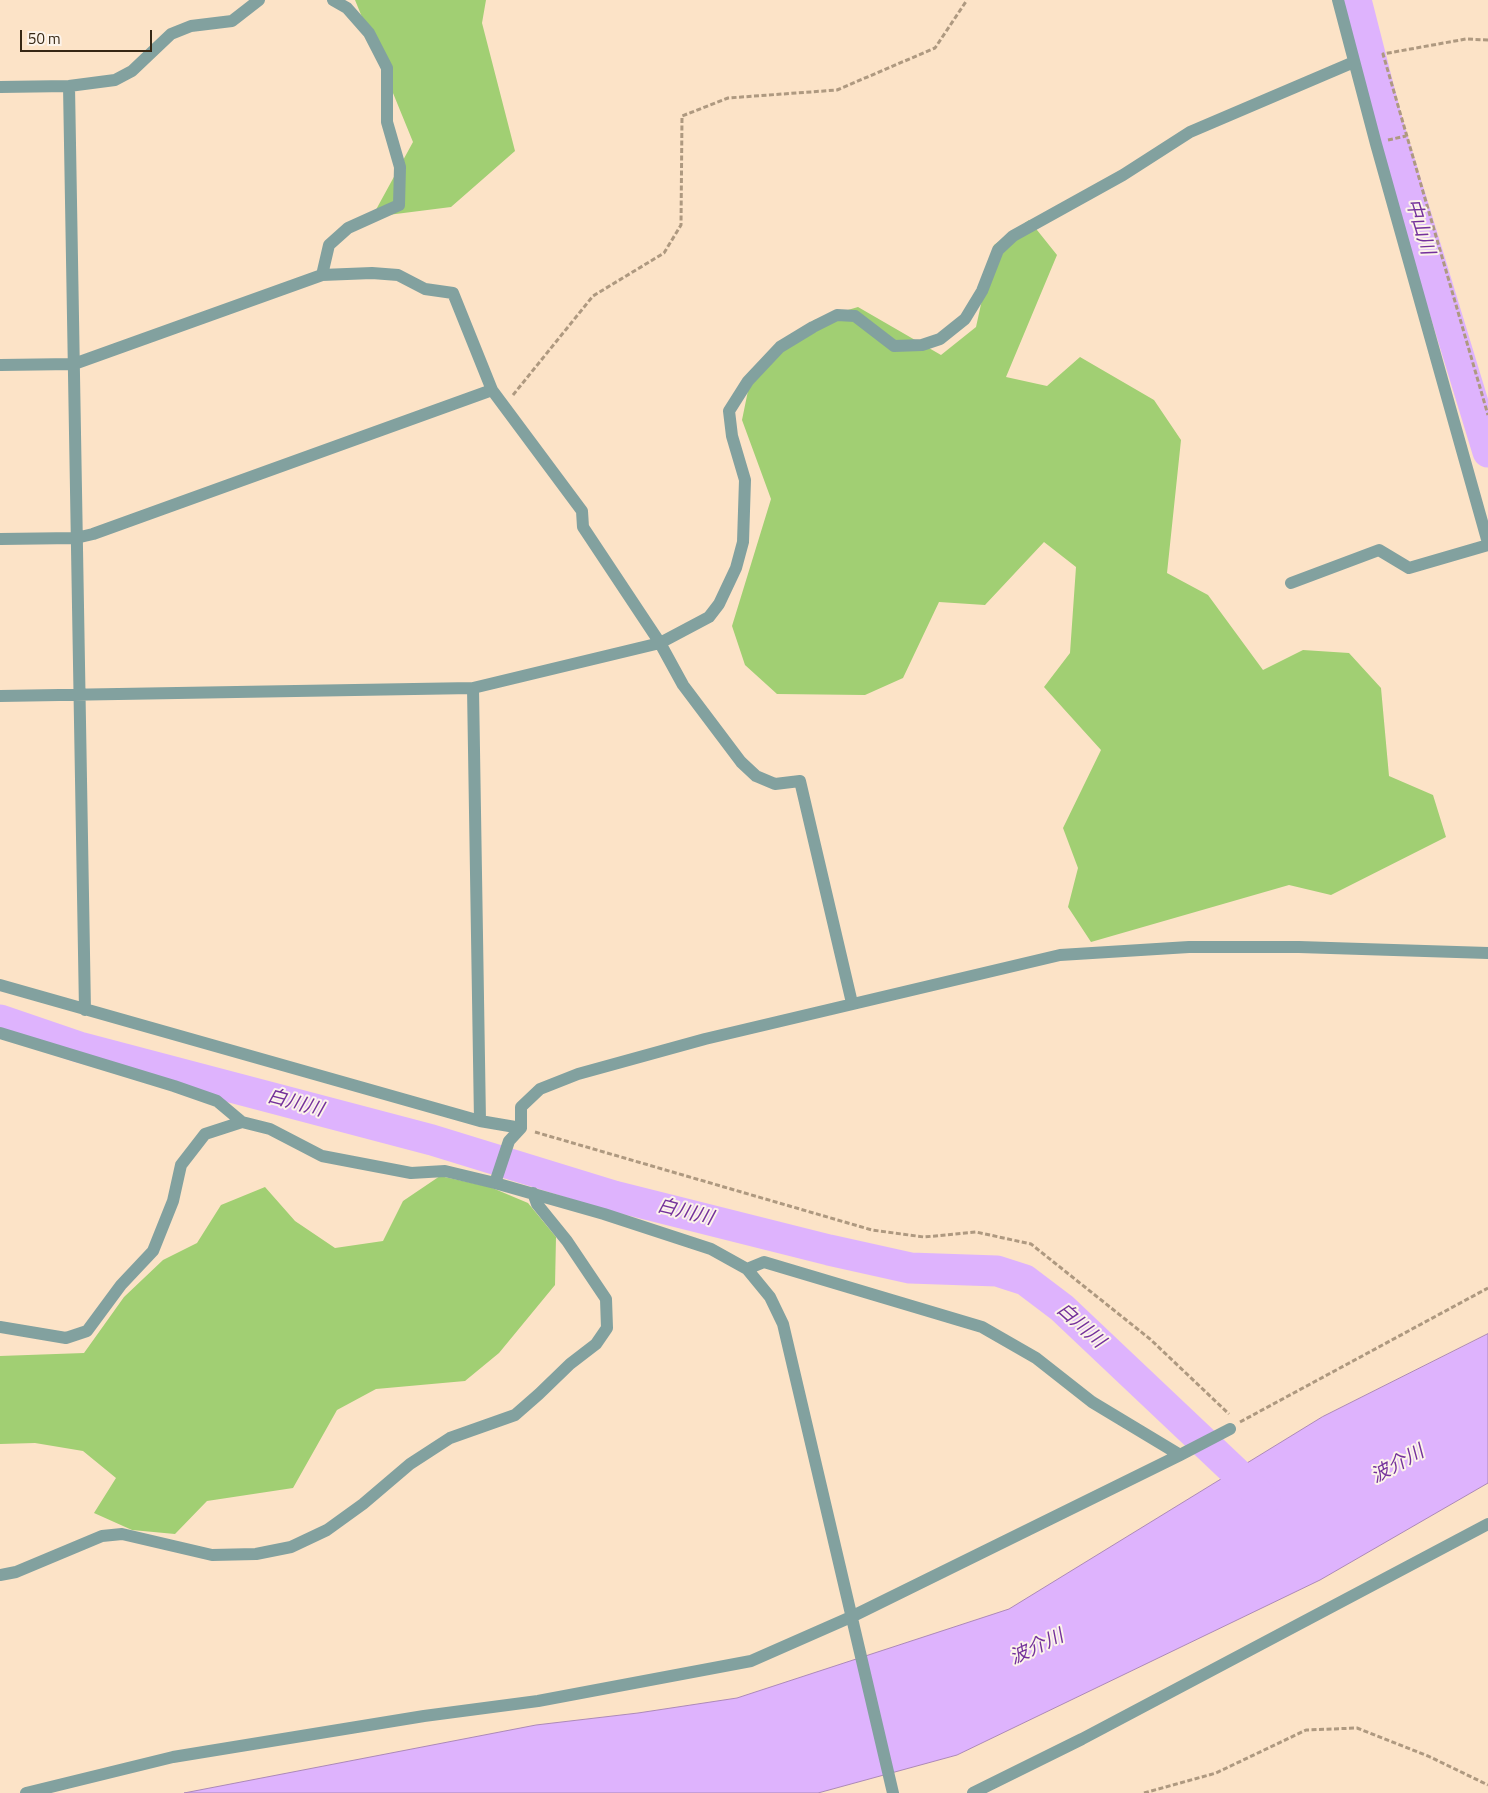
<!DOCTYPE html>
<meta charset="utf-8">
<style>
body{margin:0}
#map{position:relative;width:1488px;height:1793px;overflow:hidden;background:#fce3c7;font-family:"Titillium Web",sans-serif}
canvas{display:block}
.scale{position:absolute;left:20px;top:30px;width:132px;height:22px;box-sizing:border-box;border:2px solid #362714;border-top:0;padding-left:6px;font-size:15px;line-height:18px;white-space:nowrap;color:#362714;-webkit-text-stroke:4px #fcf3ea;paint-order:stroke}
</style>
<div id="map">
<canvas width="1488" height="1793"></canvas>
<div class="scale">50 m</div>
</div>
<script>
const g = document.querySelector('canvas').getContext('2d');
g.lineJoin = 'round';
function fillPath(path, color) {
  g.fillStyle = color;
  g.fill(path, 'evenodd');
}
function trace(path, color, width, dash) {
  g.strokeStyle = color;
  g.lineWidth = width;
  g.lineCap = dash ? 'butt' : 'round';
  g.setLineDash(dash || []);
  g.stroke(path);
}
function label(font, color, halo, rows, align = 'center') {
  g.font = font + ' "Titillium Web","Noto Sans JP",sans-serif';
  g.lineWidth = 4;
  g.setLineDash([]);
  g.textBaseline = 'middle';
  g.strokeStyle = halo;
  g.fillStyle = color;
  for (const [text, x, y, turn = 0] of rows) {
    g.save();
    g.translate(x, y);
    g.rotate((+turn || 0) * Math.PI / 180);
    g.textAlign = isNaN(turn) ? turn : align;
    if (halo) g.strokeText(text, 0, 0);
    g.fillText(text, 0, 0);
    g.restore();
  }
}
fillPath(new Path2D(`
 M 355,0 L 486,0 L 482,23 L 515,151 L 451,207 L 372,217 L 413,142 Z
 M 1029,220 L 1057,255 L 1006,377 L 1047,386 L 1080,357 L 1154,400 L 1181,440 L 1167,573 L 1208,595 L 1263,670 L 1303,650 L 1349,653 L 1381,688 L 1389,776 L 1433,795 L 1446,837 L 1331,895 L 1289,885 L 1091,942 L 1068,907 L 1078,868 L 1063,828 L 1101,750 L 1044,687 L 1070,653 L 1076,567 L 1044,542 L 985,605 L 939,602 L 903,678 L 865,695 L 777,694 L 745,665 L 732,626 L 771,499 L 742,420 L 750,381 L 814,320 L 858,307 L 941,355 L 976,327 L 994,245 Z
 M 440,1176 L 490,1187 L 528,1203 L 556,1237 L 555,1285 L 499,1353 L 465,1381 L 376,1389 L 337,1410 L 293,1488 L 207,1501 L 175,1534 L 132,1530 L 94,1513 L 116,1478 L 83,1451 L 35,1443 L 0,1444 L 0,1356 L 84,1353 L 124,1297 L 163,1260 L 197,1243 L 221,1205 L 265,1187 L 295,1221 L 335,1248 L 383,1241 L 403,1201 Z`), '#a1cf73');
const water = new Path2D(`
 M 1488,1334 L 1488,1483 L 1320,1580 L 957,1755 L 818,1793 L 184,1793 L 536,1725 L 638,1713 L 737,1698 L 1009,1609 L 1322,1417 Z`);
fillPath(water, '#deb3fd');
trace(water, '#ac89b7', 1);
trace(new Path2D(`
 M 1356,0 L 1387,121 L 1488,452
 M 0,1020 L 79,1047 L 432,1140 L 614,1196 L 829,1250 L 910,1268 L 997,1271 L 1025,1280 L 1062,1308 L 1265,1500`), '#deb3fd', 31);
trace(new Path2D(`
 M 1488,40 L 1466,39 L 1383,54 L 1488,415
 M 1388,140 L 1406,136
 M 513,395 L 593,296 L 664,253 L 681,225 L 682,116 L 728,98 L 837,90 L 935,48 L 967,0
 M 535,1132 L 872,1230 L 924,1237 L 976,1232 L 1031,1244 L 1150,1339 L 1229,1414
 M 1240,1422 L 1488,1288
 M 1144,1793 L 1216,1773 L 1306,1730 L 1357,1728 L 1428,1756 L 1488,1785`), '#ae9980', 3, [5, 2.5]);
trace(new Path2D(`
 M 333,0 L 347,8 L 369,33 L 387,68 L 387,122 L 400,167 L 399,205 L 348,228 L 329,245 L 322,275 L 372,273 L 398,275 L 425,289 L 453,293 L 492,390 L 582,511 L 583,527 L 660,643 L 683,685 L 741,762 L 756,776 L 775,784 L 800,781 L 852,1003
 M 1338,0 L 1376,144 L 1488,543
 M 69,86 L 85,1010
 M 0,87 L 69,86 L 115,80 L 132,71 L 171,34 L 191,26 L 232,21 L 259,0
 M 0,365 L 74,364 L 322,275
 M 0,539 L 76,538 L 93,534 L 492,390
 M 1291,583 L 1379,550 L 1409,568 L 1488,545
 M 473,688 L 480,1121
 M 0,696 L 473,688 L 660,643 L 709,617 L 719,604 L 736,568 L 743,542 L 745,480 L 732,436 L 729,411 L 748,381 L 780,347 L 813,327 L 837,315 L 855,316 L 894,346 L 922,345 L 940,339 L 965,319 L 982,291 L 998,250 L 1013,236 L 1123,175 L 1190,132 L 1354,62
 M 0,985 L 480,1121 L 521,1128
 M 0,1033 L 174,1086 L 217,1101 L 242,1122 L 270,1129 L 322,1156 L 411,1173 L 445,1171 L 495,1183 L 604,1214 L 711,1249 L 747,1269 L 770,1297 L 783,1324 L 893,1793
 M 495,1183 L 509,1141 L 521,1128 L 521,1107 L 540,1089 L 578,1074 L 705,1039 L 1060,955 L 1189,947 L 1299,947 L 1488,953
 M 747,1269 L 764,1262 L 982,1327 L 1036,1358 L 1092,1402 L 1180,1455
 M 0,1327 L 66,1338 L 87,1331 L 121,1285 L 153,1251 L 173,1201 L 181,1165 L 205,1134 L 242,1122
 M 0,1575 L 16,1572 L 102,1536 L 122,1534 L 212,1555 L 256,1554 L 291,1547 L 327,1530 L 363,1504 L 410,1464 L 450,1438 L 515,1415 L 539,1394 L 570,1364 L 596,1344 L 607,1328 L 606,1299 L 567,1241 L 537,1204 L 533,1193
 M 26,1793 L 173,1757 L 424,1716 L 538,1701 L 751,1661 L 851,1617 L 1180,1455 L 1230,1429
 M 973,1793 L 1082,1739 L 1488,1524`), '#82a19f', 12);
label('italic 19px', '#74319b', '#fcf3ea', [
 ["中山川",1419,227,73],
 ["白川川",295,1104,15],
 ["白川川",685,1213,14],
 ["白川川",1080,1326,42],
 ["波介川",1398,1465,-29],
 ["波介川",1037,1648,-25]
]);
</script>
